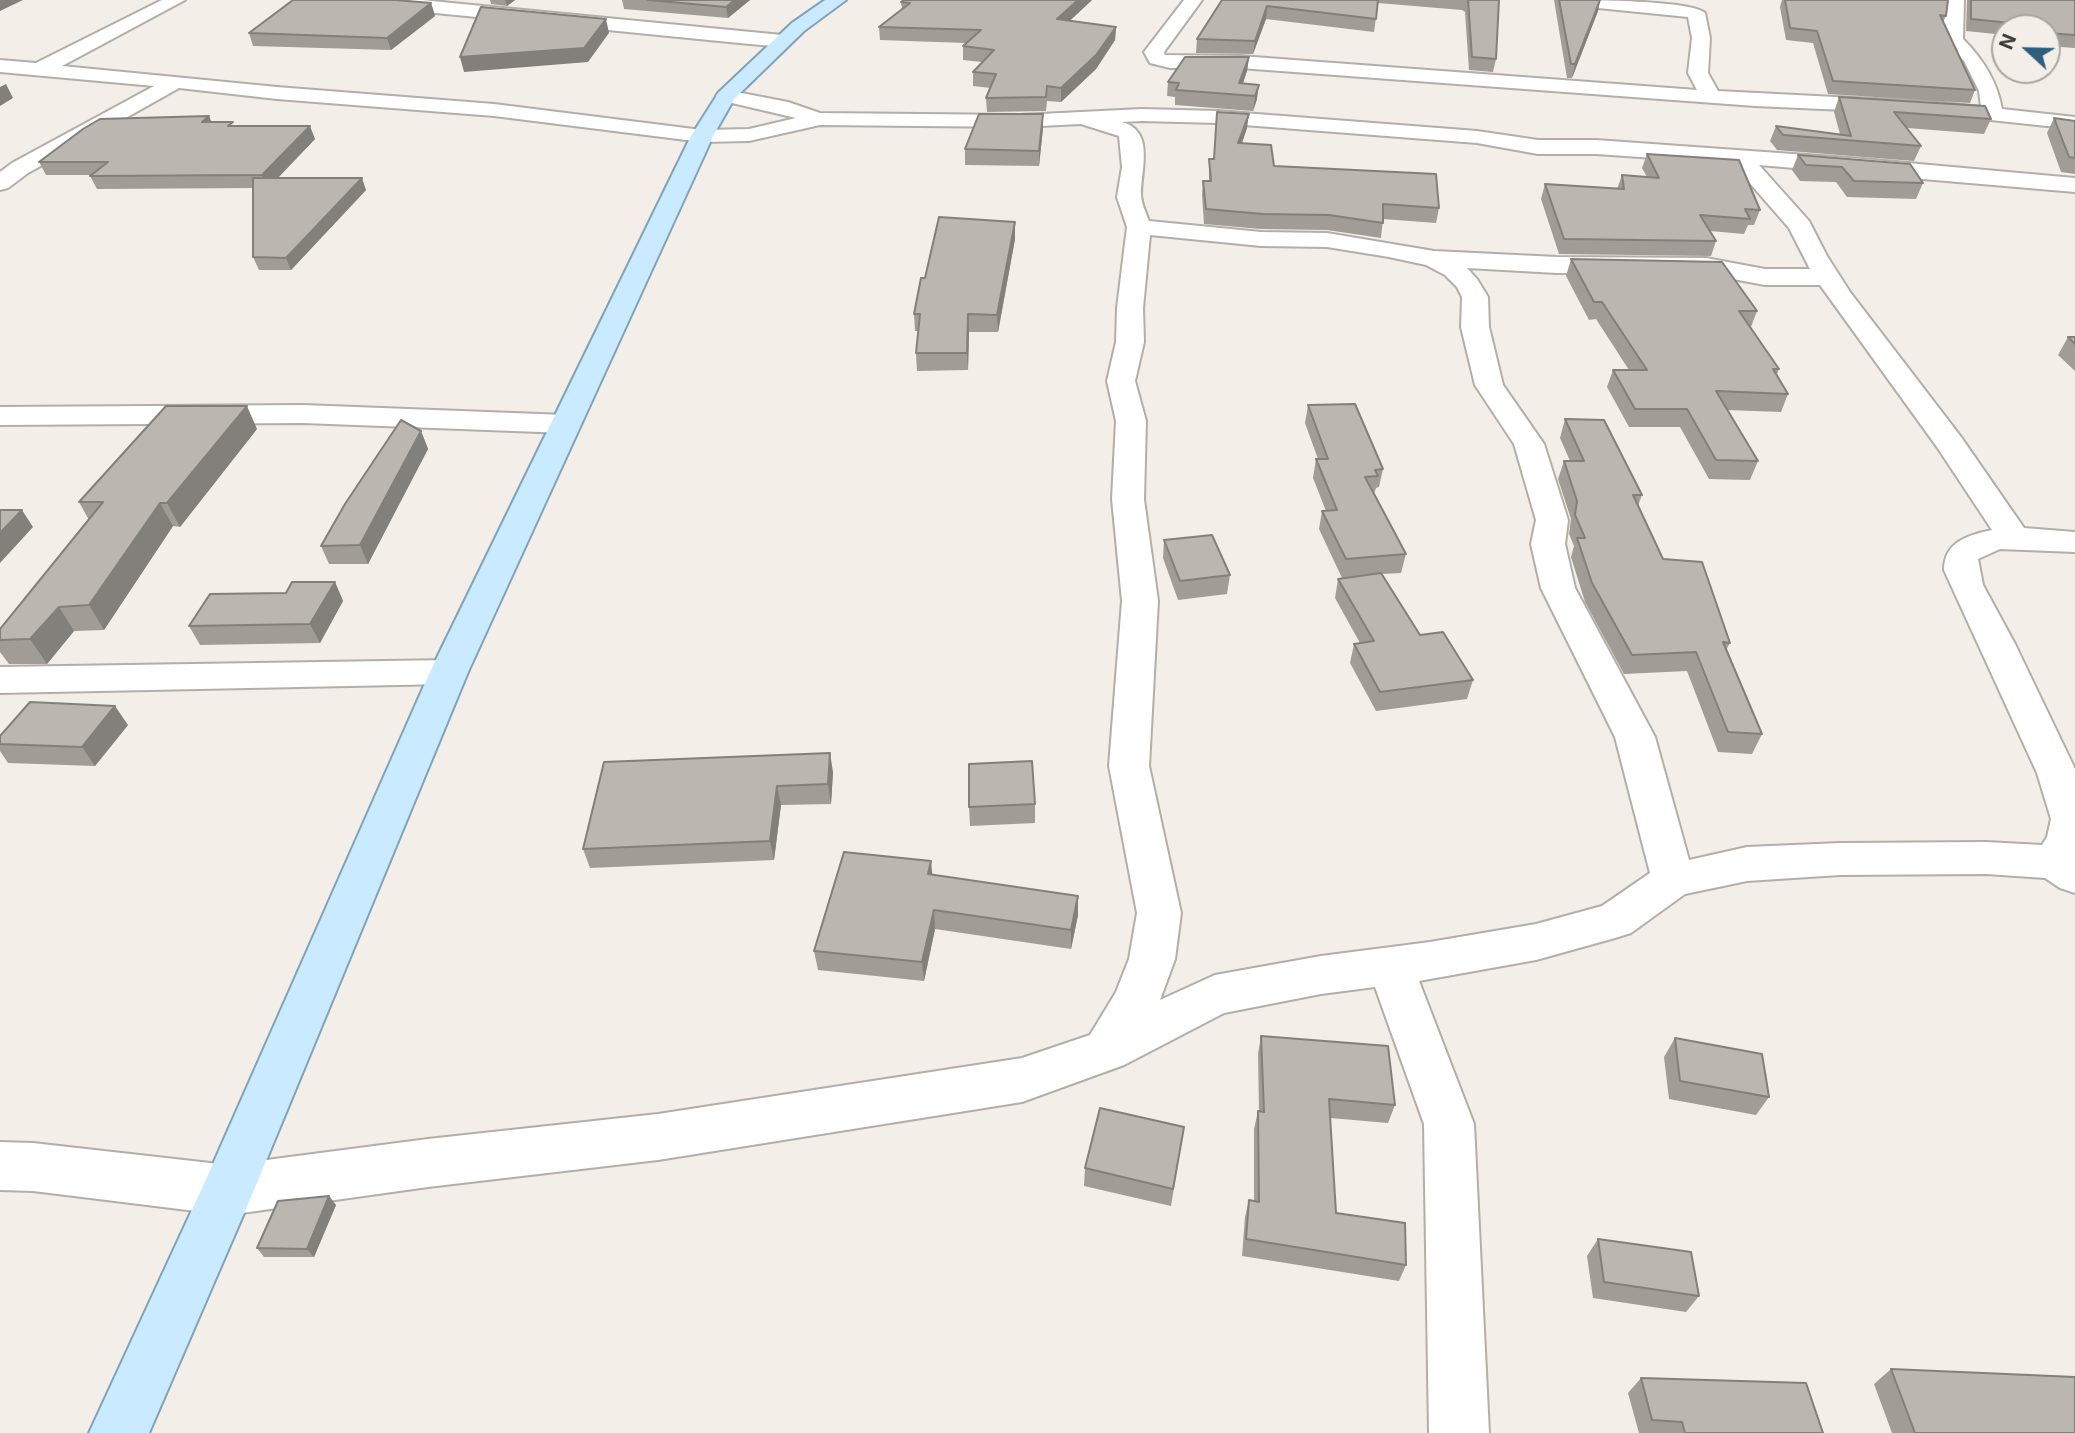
<!DOCTYPE html>
<style>
body{margin:0}
#map{position:relative;width:2075px;height:1433px;overflow:hidden;background:#f3eee7;font-family:Inter,sans-serif}
canvas{display:block}
.north{position:absolute;left:1991px;top:14px;width:70px;height:70px;box-sizing:border-box;background:#f3eee7;border:2px solid #a9a6a0;border-radius:50%;rotate:292deg;font-size:19px;font-weight:700;line-height:28px;text-align:center;color:#3b3936}
.north::after{content:'';display:block;margin:auto;width:24px;height:32px;background:#2d5f7c;clip-path:polygon(50% 0,100% 100%,50% 72%,0 100%)}
</style>
<div id="map">
<canvas width="2075" height="1433"></canvas>
<div class="north">N</div>
</div>
<script>
const g = document.querySelector('canvas').getContext('2d');
g.lineJoin = 'round';
function trace(path, color, width, dash) {
  g.strokeStyle = color;
  g.lineWidth = width;
  g.lineCap = dash ? 'butt' : 'round';
  g.setLineDash(dash || []);
  g.stroke(path);
}
function fillPath(path, color) {
  g.fillStyle = color;
  g.fill(path, 'evenodd');
}
const minor = new Path2D(`
 M 162,0 L 185,0 L 62,66 L 277,87 L 494,104 L 702,130 L 749,129 L 796,118 L 719,100 L 716,96 L 719,92 L 726,90 L 788,102 L 820,113 L 1020,115 L 1142,109 L 1218,111 L 1477,131 L 1538,140 L 1596,140 L 1863,159 L 2075,178 L 2075,192 L 1759,165 L 1809,221 L 1827,256 L 1850,292 L 1961,437 L 2024,528 L 2075,532 L 2075,552 L 2000,549 L 1978,559 L 1983,585 L 2015,644 L 2075,769 L 2075,893 L 2060,888 L 2045,878 L 1986,874 L 1840,875 L 1747,881 L 1685,894 L 1631,933 L 1615,938 L 1536,960 L 1419,981 L 1474,1124 L 1489,1433 L 1429,1433 L 1424,1124 L 1375,987 L 1321,994 L 1224,1013 L 1124,1065 L 1022,1102 L 658,1160 L 428,1187 L 228,1215 L 33,1191 L 0,1190 L 0,1142 L 33,1143 L 228,1165 L 428,1139 L 658,1114 L 1022,1058 L 1090,1035 L 1116,992 L 1129,959 L 1137,913 L 1109,766 L 1122,601 L 1112,499 L 1116,421 L 1107,381 L 1116,342 L 1117,308 L 1127,227 L 1117,197 L 1122,167 L 1119,136 L 1081,124 L 1020,127 L 820,125 L 749,141 L 702,142 L 494,116 L 277,99 L 179,88 L 28,173 L 8,188 L 0,190 L 0,172 L 12,163 L 154,86 L 0,72 L 0,60 L 36,63 ZM 1142,121 L 1218,123 L 1477,143 L 1538,154 L 1596,154 L 1727,163 L 1741,173 L 1789,228 L 1810,269 L 1765,269 L 1706,258 L 1557,257 L 1434,251 L 1327,233 L 1261,232 L 1149,221 C 1146,213 1141,203 1141,194 C 1141,170 1155,131 1122,122 ZM 1150,235 L 1261,246 L 1327,247 L 1389,257 L 1426,265 L 1445,275 L 1457,287 L 1462,297 L 1461,327 L 1475,385 L 1514,444 L 1536,520 L 1531,544 L 1541,588 L 1615,737 L 1650,873 L 1602,906 L 1536,924 L 1430,942 L 1321,956 L 1215,975 L 1160,1000 L 1175,959 L 1181,913 L 1149,766 L 1158,601 L 1144,499 L 1146,421 L 1135,381 L 1144,342 L 1143,308 ZM 1467,268 L 1557,273 L 1706,274 L 1765,285 L 1820,285 L 1937,447 L 1992,530 C 1968,535 1944,542 1944,570 L 2037,773 L 2051,819 L 2047,837 L 2042,845 L 1986,842 L 1840,843 L 1747,847 L 1689,860 L 1655,737 L 1575,588 L 1565,544 L 1568,520 L 1544,444 L 1503,385 L 1489,327 L 1488,297 L 1477,279 Z
 M 346,0 L 422,0 L 462,4 L 782,35 L 791,41 L 782,47 L 729,42 L 355,5 Z
 M 1184,0 L 1202,0 L 1164,52 L 1165,55 L 1240,56 L 1697,90 L 1688,73 L 1692,38 L 1688,17 L 1568,5 L 1559,0 C 1585,0 1691,0 1705,13 L 1710,38 L 1708,73 L 1718,91 L 1934,102 L 1981,107 L 1979,91 L 1964,61 L 1945,40 L 1943,29 L 1946,0 L 1964,0 L 1963,39 C 1983,59 1997,81 2002,109 L 2075,117 L 2075,129 L 1934,114 L 1755,106 L 1240,68 L 1170,68 L 1150,63 L 1144,52 Z
 M 303,405 L 566,415 L 577,418 L 581,424 L 577,430 L 566,433 L 303,423 L 0,425 L 0,407 Z
 M 449,660 L 462,663 L 468,672 L 462,681 L 449,684 L 0,693 L 0,667 Z`);
const major = new Path2D(`
 M 825,0 L 846,0 L 804,31 L 734,99 L 713,136 L 468,672 L 254,1190 L 149,1433 L 89,1433 L 209,1173 L 430,672 L 691,136 L 719,92 L 792,23 Z`);
trace(minor, '#b3aea7', 4);
trace(major, '#81a3b9', 4);
fillPath(minor, '#fff');
fillPath(major, '#caeaff');
fillPath(new Path2D(`
 M 490,0 L 515,0 L 507,6 L 491,4 Z
 M 622,0 L 750,0 L 728,18 L 624,9 Z
 M 1092,0 L 1069,21 L 1116,27 L 1115,40 L 1096,69 L 1061,102 L 1047,101 L 1046,111 L 987,112 L 986,98 L 991,88 L 973,86 L 973,72 L 982,62 L 963,60 L 963,46 L 966,43 L 880,40 L 879,27 L 902,9 L 901,2 Z
 M 1222,0 L 1499,0 L 1496,59 L 1493,72 L 1469,70 L 1465,12 L 1462,10 L 1378,3 L 1374,32 L 1266,19 L 1253,54 L 1196,53 L 1197,39 Z
 M 1554,0 L 1600,0 L 1598,11 L 1572,78 L 1567,78 Z
 M 1782,0 L 1948,0 L 1946,16 L 1943,22 L 1975,90 L 1970,103 L 1828,94 L 1813,43 L 1786,40 L 1780,7 Z
 M 1967,0 L 2075,0 L 2075,48 L 2047,46 L 2047,28 L 2005,28 L 2005,35 L 1966,31 Z
 M 431,3 L 435,16 L 391,50 L 253,46 L 249,33 Z
 M 1249,57 L 1247,71 L 1243,83 L 1257,99 L 1253,111 L 1175,105 L 1175,97 L 1167,96 L 1168,82 Z
 M 1839,97 L 1991,119 L 1984,134 L 1907,128 L 1921,146 L 1914,161 L 1777,150 L 1770,141 L 1776,126 L 1840,134 L 1834,112 Z
 M 1217,112 L 1247,128 L 1242,143 L 1274,166 L 1439,208 L 1436,223 L 1383,219 L 1381,238 L 1327,230 L 1261,229 L 1204,224 L 1202,195 L 1203,181 L 1209,181 L 1209,159 L 1214,159 Z
 M 1043,114 L 1043,128 L 1039,166 L 965,165 L 965,149 Z
 M 209,116 L 211,122 L 315,139 L 278,178 L 366,190 L 291,270 L 259,270 L 253,257 L 253,188 L 97,189 L 90,176 L 91,175 L 46,175 L 39,162 Z
 M 2054,118 L 2075,121 L 2075,174 L 2061,172 L 2047,133 Z
 M 1647,154 L 1760,210 L 1754,225 L 1748,225 L 1744,234 L 1710,231 L 1716,241 L 1711,256 L 1559,254 L 1541,199 L 1545,184 L 1617,189 L 1622,175 L 1647,177 L 1642,168 Z
 M 1798,155 L 1923,183 L 1916,199 L 1847,197 L 1836,182 L 1800,181 L 1792,170 Z
 M 1015,239 L 998,332 L 969,332 L 968,370 L 917,371 L 916,353 L 918,331 L 915,331 L 914,314 L 925,278 Z
 M 1571,259 L 1757,311 L 1751,327 L 1779,369 L 1777,374 L 1788,394 L 1781,412 L 1727,410 L 1758,461 L 1750,480 L 1709,479 L 1680,427 L 1629,427 L 1607,387 L 1613,370 L 1629,370 L 1596,319 L 1589,320 L 1566,276 Z
 M 2068,337 L 2075,337 L 2075,371 L 2058,355 Z
 M 1308,405 L 1383,469 L 1379,487 L 1376,488 L 1374,494 L 1406,554 L 1401,573 L 1382,574 L 1420,635 L 1473,680 L 1467,699 L 1376,711 L 1350,663 L 1354,644 L 1360,643 L 1335,598 L 1338,579 L 1342,578 L 1319,529 L 1322,511 L 1326,511 L 1313,478 L 1316,459 L 1318,459 L 1305,423 Z
 M 1565,419 L 1642,495 L 1638,506 L 1663,559 L 1730,643 L 1726,650 L 1762,734 L 1752,754 L 1718,752 L 1687,671 L 1624,674 L 1585,602 L 1571,557 L 1574,546 L 1569,534 L 1571,519 L 1558,479 L 1564,461 L 1570,461 L 1560,438 Z
 M 257,429 L 180,527 L 173,526 L 104,630 L 74,631 L 47,664 L 9,664 L 0,652 L 0,629 L 89,520 L 79,502 Z
 M 421,431 L 428,449 L 368,564 L 329,564 L 321,546 Z
 M 1164,540 L 1230,575 L 1227,594 L 1178,600 L 1163,558 Z
 M 335,582 L 343,601 L 320,643 L 200,645 L 189,626 L 286,593 Z
 M 128,725 L 95,766 L 8,763 L 0,751 L 0,736 Z
 M 604,762 L 833,772 L 831,804 L 781,805 L 774,860 L 590,868 L 583,849 Z
 M 1035,804 L 1035,823 L 970,826 L 969,807 Z
 M 932,875 L 1078,915 L 1071,949 L 935,929 L 924,981 L 818,970 L 814,951 Z
 M 1261,1036 L 1395,1105 L 1388,1123 L 1330,1118 L 1336,1213 L 1406,1265 L 1399,1281 L 1242,1256 L 1245,1217 L 1249,1200 L 1254,1201 L 1254,1129 L 1258,1111 L 1259,1112 L 1258,1054 Z
 M 1675,1038 L 1769,1097 L 1756,1115 L 1669,1099 L 1664,1057 Z
 M 1184,1127 L 1171,1206 L 1084,1186 L 1085,1168 Z
 M 329,1196 L 336,1205 L 314,1257 L 264,1257 L 257,1248 Z
 M 1598,1239 L 1699,1296 L 1686,1312 L 1593,1298 L 1587,1256 Z
 M 1891,1369 L 2075,1433 L 1892,1433 L 1874,1384 Z
 M 1641,1378 L 1823,1433 L 1639,1433 L 1628,1393 Z`), '#a19d96');
fillPath(new Path2D(`
 M 0,0 L 23,0 L 0,11 Z
 M 505,0 L 515,0 L 507,6 Z
 M 735,0 L 750,0 L 728,18 L 726,7 Z
 M 1078,0 L 1092,0 L 1057,33 L 1057,19 Z
 M 1600,0 L 1598,11 L 1572,78 L 1575,64 Z
 M 431,3 L 435,16 L 391,50 L 387,38 Z
 M 1267,6 L 1266,19 L 1253,54 L 1255,41 Z
 M 606,19 L 609,33 L 588,62 L 464,72 L 460,57 Z
 M 1116,27 L 1115,40 L 1096,69 L 1061,102 L 1061,88 Z
 M 1249,57 L 1247,71 L 1238,97 L 1239,83 Z
 M 6,84 L 13,98 L 0,106 L 0,87 Z
 M 1259,85 L 1257,99 L 1253,111 L 1255,96 Z
 M 1043,114 L 1043,128 L 1039,166 L 1039,151 Z
 M 1249,114 L 1247,128 L 1237,157 L 1238,143 Z
 M 209,116 L 214,129 L 202,122 Z
 M 310,126 L 315,139 L 268,188 L 262,175 Z
 M 362,178 L 366,190 L 291,270 L 286,258 Z
 M 1015,222 L 1015,239 L 998,332 L 997,315 Z
 M 968,314 L 969,332 L 968,370 L 967,353 Z
 M 247,406 L 257,429 L 180,527 L 167,503 Z
 M 421,431 L 428,449 L 368,564 L 360,545 Z
 M 160,503 L 173,526 L 104,630 L 89,605 Z
 M 22,510 L 33,527 L 0,563 L 0,533 Z
 M 335,582 L 343,601 L 320,643 L 310,624 Z
 M 59,607 L 74,631 L 47,664 L 30,639 Z
 M 115,706 L 128,725 L 95,766 L 82,747 Z
 M 830,753 L 833,772 L 831,804 L 828,784 Z
 M 777,786 L 781,805 L 774,860 L 770,841 Z
 M 931,861 L 933,881 L 928,874 Z
 M 1078,896 L 1078,915 L 1071,949 L 1071,930 Z
 M 934,910 L 935,929 L 924,981 L 922,962 Z
 M 329,1196 L 336,1205 L 314,1257 L 307,1249 Z`), '#837f7a');
const building = new Path2D(`
 M 293,0 L 396,0 L 431,3 L 387,38 L 249,33 Z
 M 648,0 L 735,0 L 726,7 Z
 M 904,0 L 1078,0 L 1057,19 L 1116,27 L 1096,55 L 1061,88 L 1047,86 L 1046,97 L 986,98 L 996,74 L 973,72 L 994,50 L 963,46 L 981,30 L 879,27 L 910,3 L 901,2 Z
 M 1222,0 L 1378,0 L 1376,19 L 1267,6 L 1255,41 L 1197,39 Z
 M 1468,0 L 1499,0 L 1496,59 L 1472,57 Z
 M 1559,0 L 1600,0 L 1575,64 L 1571,64 Z
 M 1785,0 L 1948,0 L 1946,16 L 1940,15 L 1975,90 L 1833,81 L 1817,31 L 1790,28 Z
 M 1971,0 L 2075,0 L 2075,35 L 2047,33 L 2047,28 L 2042,28 L 2040,26 L 1971,19 Z
 M 481,7 L 606,19 L 584,48 L 460,57 Z
 M 1185,57 L 1249,57 L 1239,83 L 1259,85 L 1255,96 L 1176,90 L 1179,83 L 1168,82 Z
 M 1839,97 L 1985,106 L 1991,119 L 1894,112 L 1921,146 L 1783,135 L 1776,126 L 1851,136 Z
 M 1217,112 L 1249,114 L 1238,143 L 1271,145 L 1274,166 L 1436,174 L 1439,208 L 1383,204 L 1383,223 L 1329,215 L 1263,214 L 1206,209 L 1203,181 L 1211,181 L 1209,159 L 1214,159 Z
 M 979,114 L 1043,114 L 1039,151 L 965,149 Z
 M 209,116 L 202,122 L 233,122 L 228,126 L 310,126 L 262,175 L 90,176 L 108,162 L 39,162 L 83,129 L 100,119 Z
 M 2054,118 L 2075,121 L 2075,158 L 2069,157 Z
 M 1647,154 L 1739,160 L 1760,210 L 1745,209 L 1750,219 L 1700,215 L 1716,241 L 1564,239 L 1545,184 L 1624,189 L 1622,175 L 1659,178 Z
 M 1798,155 L 1910,164 L 1923,183 L 1854,181 L 1842,167 L 1806,165 Z
 M 253,178 L 362,178 L 286,258 L 253,257 Z
 M 939,217 L 1015,222 L 997,315 L 968,314 L 967,353 L 916,353 L 920,314 L 914,314 L 921,278 L 925,278 Z
 M 1571,259 L 1722,262 L 1757,311 L 1739,311 L 1779,369 L 1773,369 L 1788,394 L 1716,391 L 1758,461 L 1716,460 L 1687,409 L 1635,409 L 1613,370 L 1647,370 L 1602,302 L 1594,302 Z
 M 2068,337 L 2075,337 L 2075,344 Z
 M 1355,404 L 1383,469 L 1375,470 L 1378,476 L 1365,477 L 1406,554 L 1346,559 L 1322,511 L 1337,510 L 1316,459 L 1328,459 L 1308,405 Z
 M 166,406 L 247,406 L 167,503 L 160,503 L 89,605 L 59,607 L 30,639 L 0,640 L 0,629 L 103,502 L 79,502 Z
 M 1565,419 L 1604,420 L 1642,495 L 1633,495 L 1663,559 L 1702,562 L 1730,643 L 1723,642 L 1762,734 L 1728,732 L 1696,652 L 1632,655 L 1592,583 L 1577,538 L 1585,538 L 1575,515 L 1577,501 L 1564,461 L 1584,461 Z
 M 401,420 L 421,431 L 360,545 L 321,546 L 345,504 Z
 M 0,510 L 22,510 L 0,533 Z
 M 1212,535 L 1230,575 L 1180,581 L 1164,540 Z
 M 1381,573 L 1420,635 L 1443,632 L 1473,680 L 1380,692 L 1354,644 L 1374,641 L 1338,579 Z
 M 292,582 L 335,582 L 310,624 L 189,626 L 210,594 L 286,593 Z
 M 30,702 L 115,706 L 82,747 L 0,744 L 0,736 Z
 M 830,753 L 828,784 L 777,786 L 770,841 L 583,849 L 604,762 Z
 M 1032,761 L 1035,804 L 969,807 L 969,764 Z
 M 844,852 L 931,861 L 928,874 L 1078,896 L 1071,930 L 934,910 L 922,962 L 814,951 Z
 M 1261,1036 L 1388,1046 L 1395,1105 L 1329,1099 L 1336,1213 L 1405,1223 L 1406,1265 L 1246,1239 L 1249,1200 L 1259,1202 L 1258,1111 L 1264,1112 Z
 M 1675,1038 L 1762,1054 L 1769,1097 L 1680,1081 Z
 M 1100,1108 L 1184,1127 L 1173,1189 L 1085,1168 Z
 M 329,1196 L 307,1249 L 257,1248 L 278,1201 Z
 M 1598,1239 L 1691,1252 L 1699,1296 L 1604,1282 Z
 M 1891,1369 L 2075,1377 L 2075,1433 L 1915,1433 Z
 M 1641,1378 L 1806,1383 L 1823,1433 L 1685,1433 L 1682,1422 L 1652,1420 Z`);
fillPath(building, '#bbb6af');
trace(building, '#837f7a', 2);
</script>
